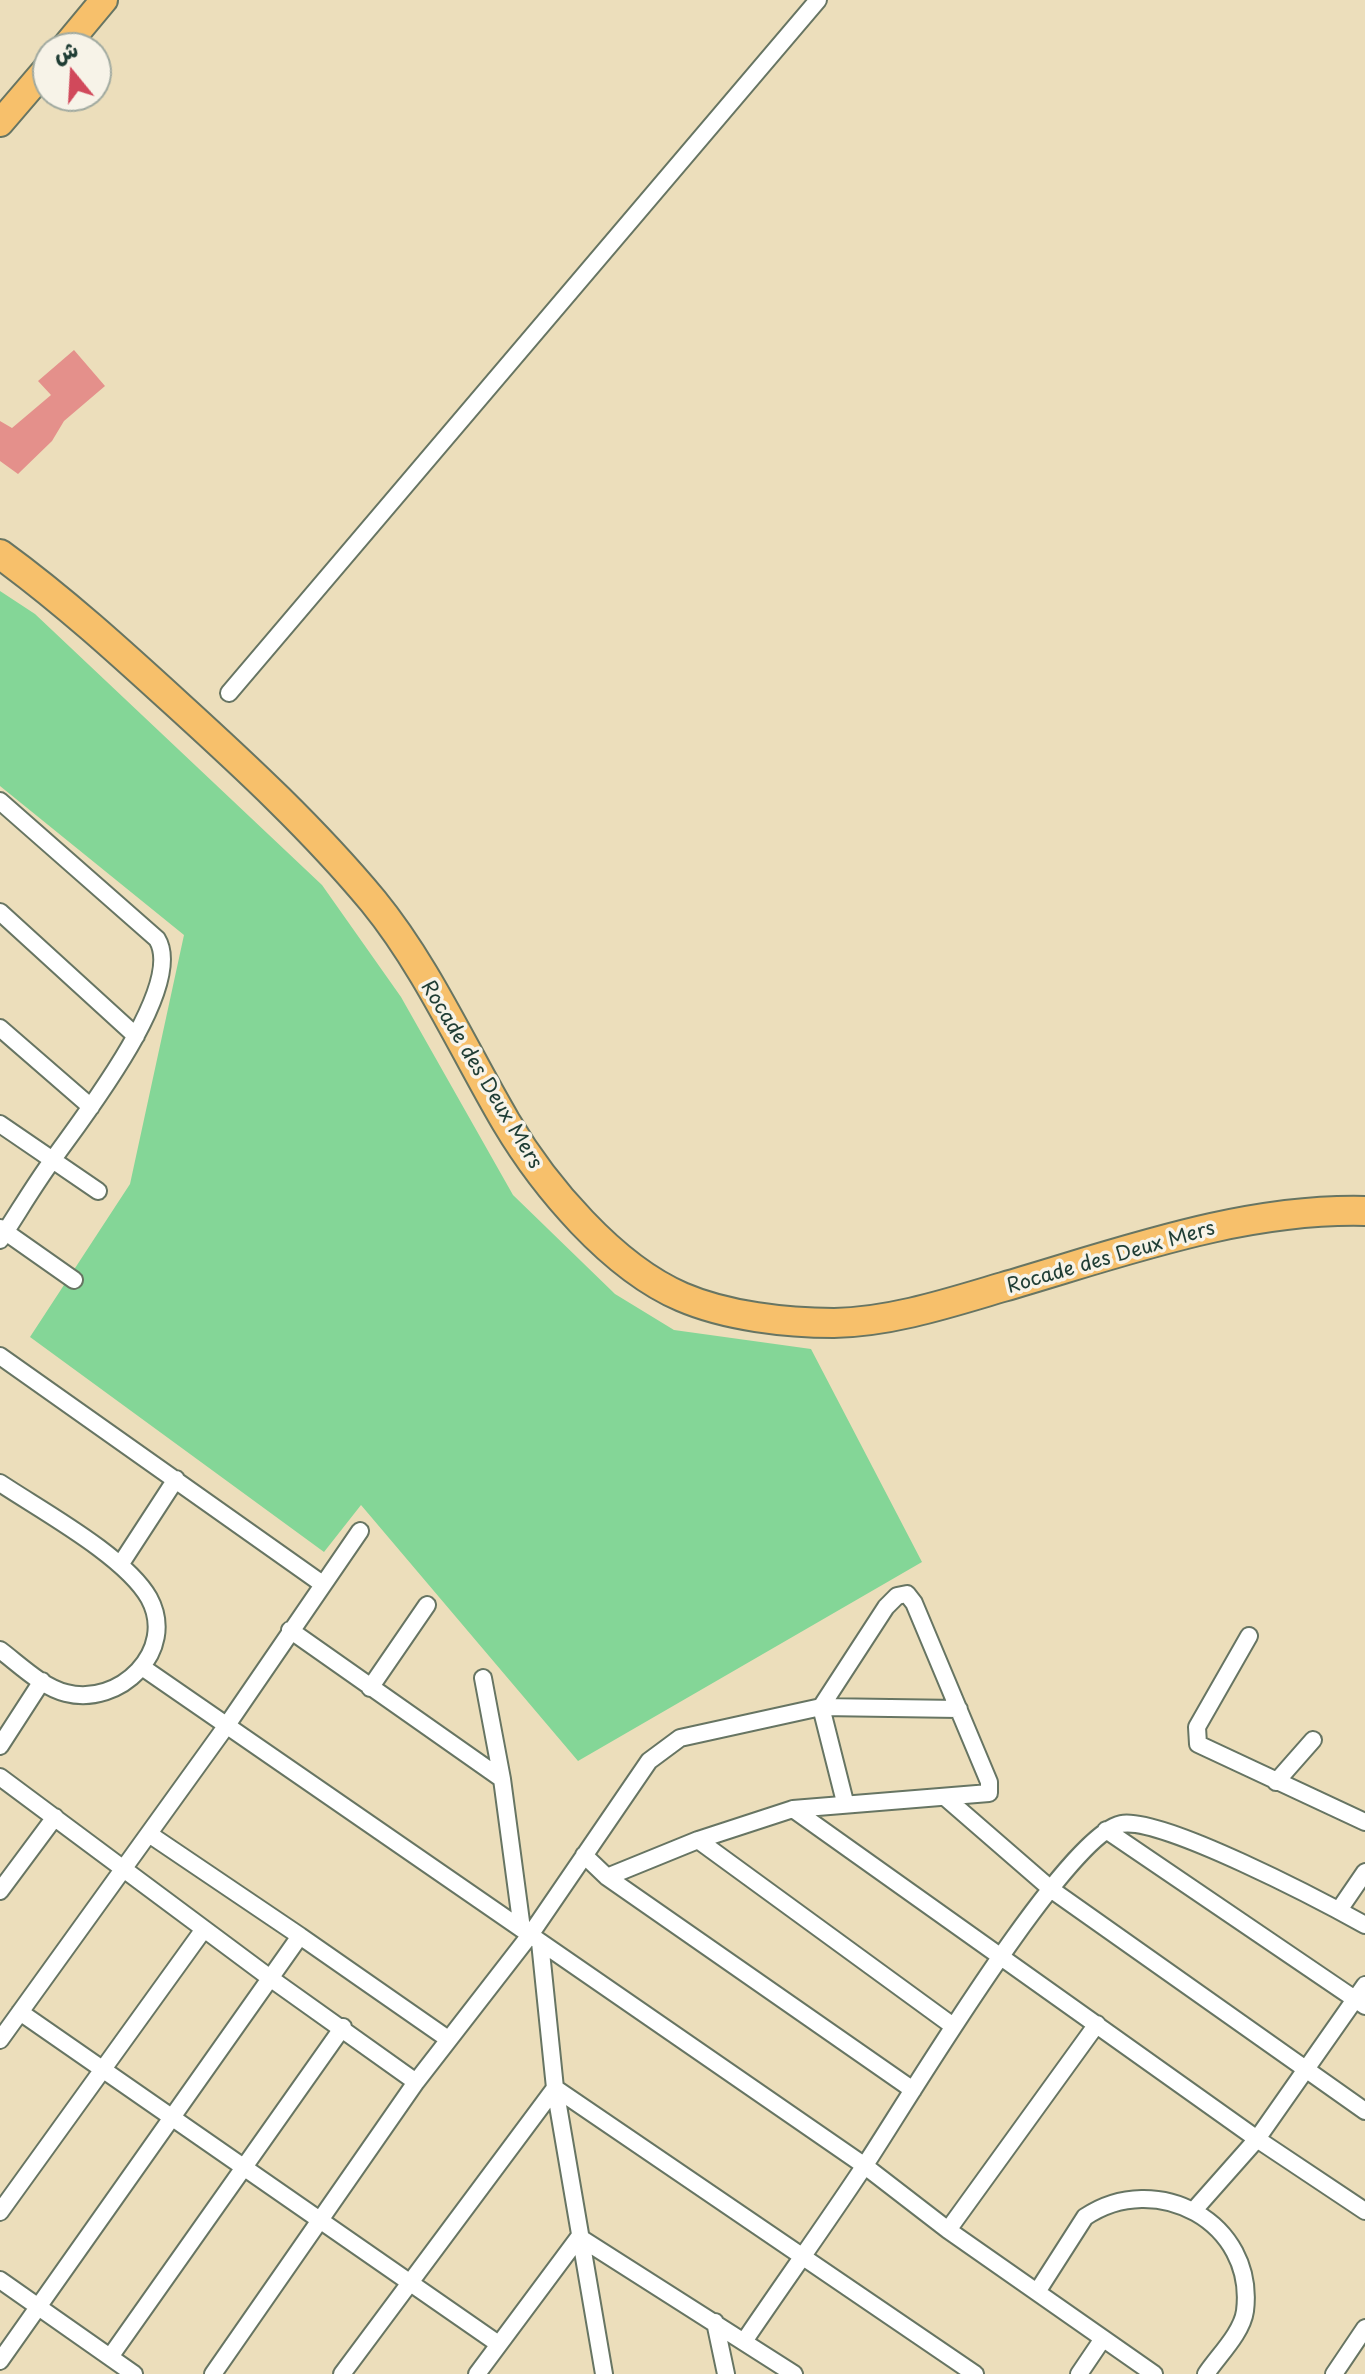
<!DOCTYPE html>
<meta charset="utf-8">
<style>
body{margin:0}
#map{position:relative;width:1365px;height:2374px;overflow:hidden;background:#ecdebb;font-family:"Playpen Sans","Playpen Sans Arabic",sans-serif}
canvas{display:block}
.north{position:absolute;left:32px;top:32px;width:80px;height:80px;box-sizing:border-box;background:#f7f3e8;border:2px solid #a1aaa0;border-radius:50%;rotate:342deg;font-size:22px;font-weight:700;line-height:32px;text-align:center;color:#1f3d34}
.north::after{content:'';display:block;margin:auto;width:28px;height:36px;background:#d1495b;clip-path:polygon(50% 0,100% 100%,50% 72%,0 100%)}
</style>
<div id="map">
<canvas width="1365" height="2374"></canvas>
<div class="north">ش</div>
</div>
<script>
const g = document.querySelector('canvas').getContext('2d');
g.lineJoin = 'round';
function fillPath(path, color) {
  g.fillStyle = color;
  g.fill(path, 'evenodd');
}
function trace(path, color, width, dash) {
  g.strokeStyle = color;
  g.lineWidth = width;
  g.lineCap = dash ? 'butt' : 'round';
  g.setLineDash(dash || []);
  g.stroke(path);
}
function label(font, color, halo, rows, align = 'center') {
  g.font = font + ' "Playpen Sans",sans-serif';
  g.lineWidth = 7;
  g.setLineDash([]);
  g.textBaseline = 'middle';
  g.strokeStyle = halo;
  g.fillStyle = color;
  for (const [text, x, y, turn = 0] of rows) {
    g.save();
    g.translate(x, y);
    g.rotate((+turn || 0) * Math.PI / 180);
    g.textAlign = isNaN(turn) ? turn : align;
    if (halo) g.strokeText(text, 0, 0);
    g.fillText(text, 0, 0);
    g.restore();
  }
}
fillPath(new Path2D(`
 M 0,591 L 35,614 L 322,885 L 401,997 L 513,1195 L 615,1294 L 674,1330 L 811,1349 L 922,1562 L 578,1761 L 361,1505 L 324,1552 L 30,1337 L 130,1184 L 184,935 L 0,786 Z`), '#84d697');
fillPath(new Path2D(`
 M 74,350 L 105,386 L 64,421 L 52,441 L 18,474 L 0,461 L 0,421 L 12,428 L 51,395 L 38,381 Z`), '#e4908b');
const street = new Path2D(`
 M 229,693 L 818,0
 M 0,801 L 157,939 C 186,986 83,1117 54,1158 C 34,1185 18,1213 0,1240
 M 0,912 L 136,1036
 M 0,1028 L 91,1107
 M 0,1124 L 98,1191
 M 0,1228 L 74,1280
 M 0,1356 L 321,1583
 M 0,1483 C 42,1511 125,1556 149,1598 C 178,1651 119,1707 66,1693 C 42,1687 20,1665 0,1650
 M 120,1565 L 176,1479
 M 290,1630 L 502,1779
 M 1249,1636 L 1197,1727 L 1198,1744 L 1365,1822
 M 142,1667 L 865,2166 L 948,2230 L 1154,2374
 M 483,1678 L 502,1779 L 522,1929
 M 370,1688 L 427,1605
 M 0,1746 L 42,1681
 M 0,1777 L 270,1978 L 416,2082
 M 1276,1782 L 1313,1740
 M 946,1798 L 1052,1890 L 1365,2111
 M 793,1809 L 1257,2139 L 1365,2211
 M 1106,1830 L 1365,2006
 M 149,1834 L 300,1936
 M 698,1840 L 953,2026
 M 584,1855 L 607,1877 L 913,2090
 M 607,1877 L 698,1840 L 793,1809 L 989,1793 L 989,1782 L 914,1603 L 907,1594 L 897,1596 L 886,1607 L 821,1707 L 845,1802
 M 0,1891 L 55,1817
 M 1339,1910 L 1365,1872
 M 540,1942 L 555,2088 L 604,2374
 M 20,2012 L 497,2343
 M 0,2040 L 227,1725 L 360,1531
 M 1195,2209 L 1257,2139 L 1365,1985
 M 0,2212 L 204,1929
 M 948,2230 L 1097,2024
 M 0,2280 L 134,2374
 M 1037,2292 L 1085,2217 C 1156,2169 1256,2222 1245,2311 C 1242,2333 1218,2356 1206,2374
 M 715,2322 L 726,2374
 M 745,2340 C 785,2281 826,2224 865,2165 C 903,2108 1066,1834 1121,1824 C 1161,1816 1324,1902 1365,1925
 M 110,2357 L 343,2027
 M 0,2361 L 300,1936 L 448,2039
 M 213,2374 L 416,2082 L 530,1935 L 649,1761 L 680,1738 L 821,1707 L 959,1709
 M 342,2374 L 555,2088 L 975,2374
 M 477,2374 L 579,2237 L 794,2374
 M 1079,2374 L 1102,2340
 M 1334,2374 L 1365,2328`);
const primary = new Path2D(`
 M 64,48 L 104,0
 M 0,123 L 48,67`);
const highway = new Path2D(`
 M 0,554 C 63,600 120,652 178,705 C 246,767 313,829 373,901 C 427,967 463,1049 506,1122 C 544,1186 612,1267 682,1297 C 726,1316 786,1323 834,1323 C 891,1322 949,1303 1003,1287 C 1120,1253 1241,1208 1365,1211`);
trace(street, '#677563', 20);
trace(primary, '#677563', 30);
trace(highway, '#677563', 32);
trace(street, '#fff', 16);
trace(primary, '#f7c06b', 26);
trace(highway, '#f7c06b', 28);
label('20px', '#1f3d34', '#f7f3e8', [
 ["Rocade des Deux Mers",481,1075,59],
 ["Rocade des Deux Mers",1111,1258,-16]
]);
</script>
